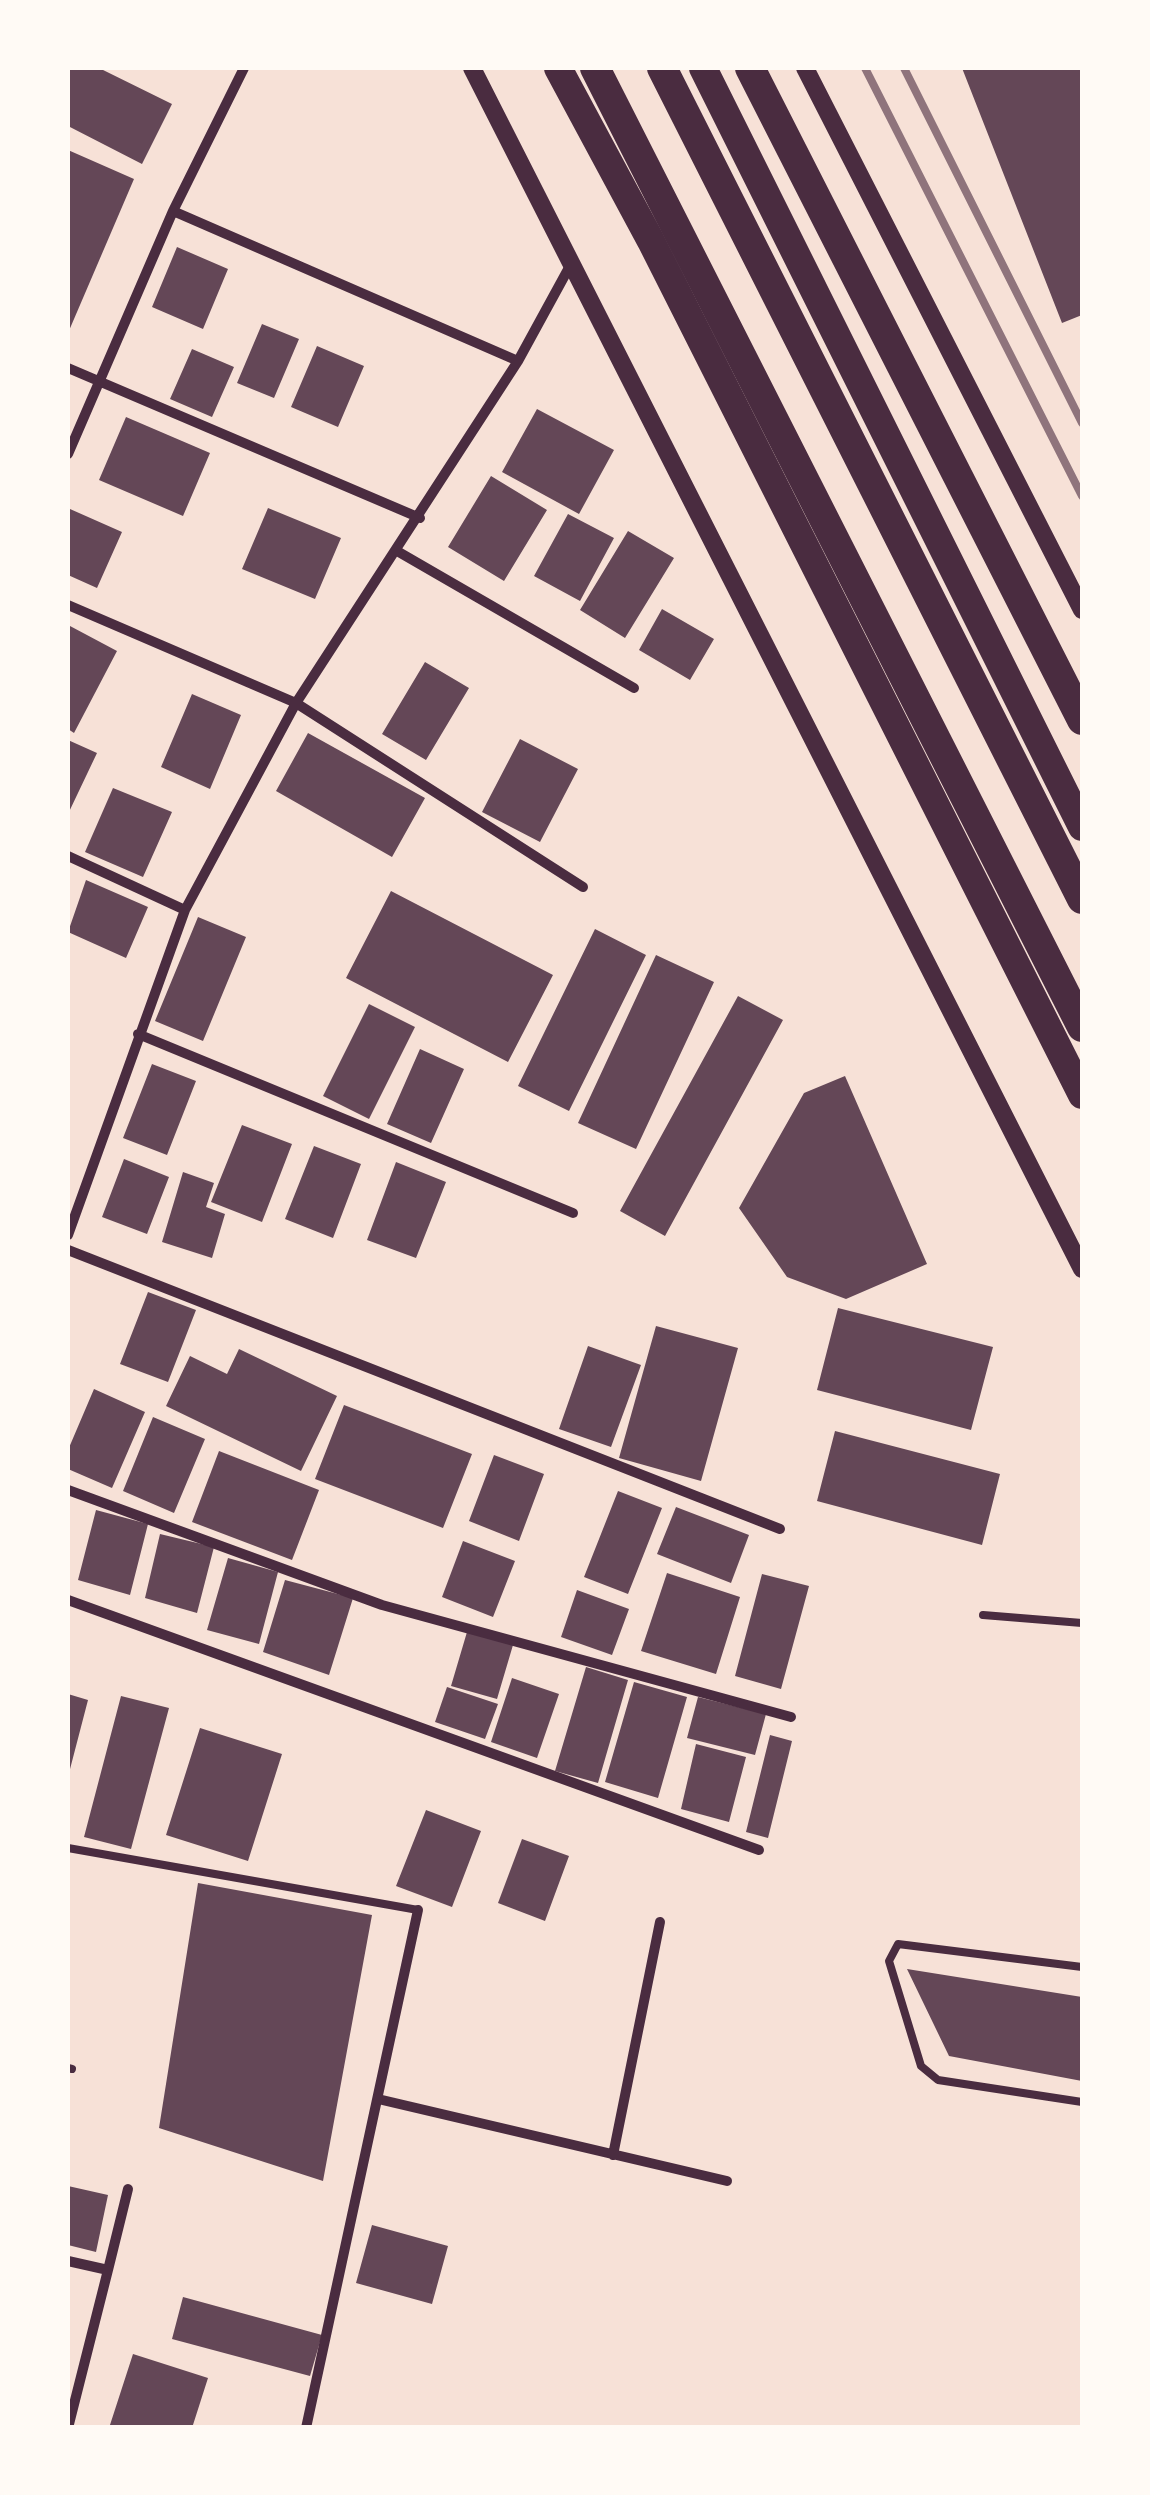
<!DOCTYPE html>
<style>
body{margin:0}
#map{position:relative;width:1150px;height:2495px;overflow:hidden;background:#f7e1d7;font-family:Lato,sans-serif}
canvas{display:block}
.frame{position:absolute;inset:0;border:70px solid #fffaf5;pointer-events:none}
</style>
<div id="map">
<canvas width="1150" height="2495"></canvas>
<div class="frame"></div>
</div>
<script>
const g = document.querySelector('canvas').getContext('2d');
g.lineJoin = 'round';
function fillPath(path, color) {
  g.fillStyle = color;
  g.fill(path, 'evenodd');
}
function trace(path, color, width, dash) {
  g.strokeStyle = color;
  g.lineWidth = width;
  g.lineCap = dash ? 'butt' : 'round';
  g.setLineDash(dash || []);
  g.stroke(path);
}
fillPath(new Path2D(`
 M 68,68 L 99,68 L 172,104 L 142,164 L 68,126 Z
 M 962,68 L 1082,68 L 1082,315 L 1062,323 Z
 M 68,150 L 134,179 L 68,333 Z
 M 177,247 L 228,269 L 203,329 L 152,307 Z
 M 262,324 L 299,339 L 274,398 L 237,383 Z
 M 317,346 L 364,366 L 338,427 L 291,407 Z
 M 192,349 L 234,367 L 212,417 L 170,399 Z
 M 537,409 L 614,450 L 579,514 L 502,472 Z
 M 126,417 L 210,453 L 183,516 L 99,480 Z
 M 491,476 L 547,510 L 504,581 L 448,547 Z
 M 268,508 L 341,538 L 315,599 L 242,569 Z
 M 70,509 L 122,532 L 97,588 L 68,575 Z
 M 568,514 L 614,538 L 580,601 L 534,576 Z
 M 628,531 L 674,558 L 625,638 L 580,610 Z
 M 662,609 L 714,639 L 690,680 L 639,650 Z
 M 70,626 L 117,651 L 74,733 L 68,729 Z
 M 425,662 L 469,688 L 426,760 L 382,734 Z
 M 192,694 L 241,715 L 210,789 L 161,767 Z
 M 308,733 L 425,798 L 392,857 L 276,791 Z
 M 520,739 L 578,769 L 540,842 L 482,812 Z
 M 68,740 L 97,753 L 68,814 Z
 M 113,788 L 172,812 L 143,877 L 85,852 Z
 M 86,880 L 148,907 L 126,958 L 68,932 Z
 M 391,891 L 553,975 L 508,1062 L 346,978 Z
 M 198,917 L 246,937 L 203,1041 L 155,1021 Z
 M 595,929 L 646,955 L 569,1111 L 518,1086 Z
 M 656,955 L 714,982 L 636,1149 L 578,1123 Z
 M 738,996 L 783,1020 L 665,1236 L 620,1211 Z
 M 369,1004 L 415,1027 L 369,1119 L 323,1096 Z
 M 420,1049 L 464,1069 L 431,1143 L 387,1124 Z
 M 152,1064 L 196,1081 L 167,1155 L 123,1138 Z
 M 845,1076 L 927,1264 L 846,1299 L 787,1277 L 739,1208 L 804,1093 Z
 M 242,1125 L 292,1144 L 262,1222 L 211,1202 Z
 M 314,1146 L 361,1164 L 333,1238 L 285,1219 Z
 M 124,1159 L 169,1177 L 147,1234 L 102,1217 Z
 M 396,1162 L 446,1182 L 416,1258 L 367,1240 Z
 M 183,1172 L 214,1183 L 206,1207 L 225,1214 L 212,1258 L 162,1242 Z
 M 148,1292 L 196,1310 L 168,1382 L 120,1364 Z
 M 838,1308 L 993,1347 L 971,1430 L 817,1390 Z
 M 656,1326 L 738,1348 L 701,1481 L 619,1458 Z
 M 588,1346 L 641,1365 L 611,1447 L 559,1429 Z
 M 239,1349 L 337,1396 L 301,1471 L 166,1406 L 190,1356 L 227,1374 Z
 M 94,1389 L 145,1412 L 112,1488 L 68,1469 L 68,1450 Z
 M 344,1405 L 472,1454 L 443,1528 L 315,1479 Z
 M 153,1417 L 205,1439 L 174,1513 L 123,1491 Z
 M 835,1431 L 1000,1474 L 982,1545 L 817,1501 Z
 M 219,1451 L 319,1490 L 292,1560 L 192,1522 Z
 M 494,1455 L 544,1474 L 519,1541 L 469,1521 Z
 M 618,1491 L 662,1508 L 628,1594 L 584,1577 Z
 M 676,1507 L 749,1535 L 731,1583 L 657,1554 Z
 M 96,1510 L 148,1524 L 130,1595 L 78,1580 Z
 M 160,1534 L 214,1547 L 197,1613 L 145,1598 Z
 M 463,1541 L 515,1561 L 493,1617 L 442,1597 Z
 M 228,1558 L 278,1572 L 259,1644 L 207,1630 Z
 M 667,1573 L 740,1597 L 716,1674 L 641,1651 Z
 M 762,1574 L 809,1586 L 781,1689 L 735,1676 Z
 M 285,1580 L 353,1598 L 329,1675 L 263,1652 Z
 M 577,1590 L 629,1609 L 612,1655 L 561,1637 Z
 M 467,1632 L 513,1645 L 497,1699 L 451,1686 Z
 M 586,1667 L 628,1680 L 598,1783 L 555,1771 Z
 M 512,1678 L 559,1694 L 537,1758 L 491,1742 Z
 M 634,1682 L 687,1697 L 658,1798 L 605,1782 Z
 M 447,1687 L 498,1704 L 485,1739 L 435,1722 Z
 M 68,1694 L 88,1700 L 69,1773 L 68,1772 Z
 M 121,1696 L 169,1708 L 131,1849 L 84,1837 Z
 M 698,1697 L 766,1714 L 755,1755 L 687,1738 Z
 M 200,1728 L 282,1754 L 248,1861 L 166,1835 Z
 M 770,1735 L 792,1741 L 768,1838 L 746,1832 Z
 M 696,1744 L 746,1757 L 729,1822 L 681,1809 Z
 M 426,1810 L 481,1831 L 452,1907 L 396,1886 Z
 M 522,1839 L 569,1856 L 545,1921 L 498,1903 Z
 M 198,1883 L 372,1915 L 323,2181 L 159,2128 Z
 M 907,1969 L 1082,1997 L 1082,2081 L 949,2056 Z
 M 68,2186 L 108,2195 L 96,2252 L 68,2245 Z
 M 372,2225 L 448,2246 L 432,2304 L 356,2283 Z
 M 183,2297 L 322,2335 L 310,2376 L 172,2339 Z
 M 133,2354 L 208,2378 L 192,2428 L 109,2428 Z`), '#644757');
trace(new Path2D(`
 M 983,1615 L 1082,1623
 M 68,1848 L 418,1910
 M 1082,1967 L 898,1944 L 889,1961 L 921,2066 L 938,2080 L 1082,2102
 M 68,2068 L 72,2069`), '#4a2c40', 8);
trace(new Path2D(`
 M 173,211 L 518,361
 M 68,368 L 420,518
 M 68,454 L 173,211 L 244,68
 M 397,551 L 634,688
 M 68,605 L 296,703 L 583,887
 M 68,856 L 185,910
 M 138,1034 L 573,1213
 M 68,1235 L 185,910 L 296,703 L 518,361 L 571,264
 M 68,1250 L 780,1529
 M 68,1490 L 382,1605 L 791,1717
 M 68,1600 L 759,1850
 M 378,2099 L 727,2181
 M 613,2155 L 660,1922
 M 68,2261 L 108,2270 L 128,2189
 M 68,2428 L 108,2270
 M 306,2428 L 418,1910`), '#4a2c40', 10);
trace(new Path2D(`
 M 472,68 L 1082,1269
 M 805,68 L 1082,610`), '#4a2c40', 18);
trace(new Path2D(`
 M 558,68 L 651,241 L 1082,1095
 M 703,68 L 1082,827`), '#4a2c40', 28);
trace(new Path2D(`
 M 595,68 L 1082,1027
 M 662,68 L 1082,899
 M 750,68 L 1082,720`), '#4a2c40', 30);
trace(new Path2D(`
 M 865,68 L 1082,496
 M 904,68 L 1082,423`), '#8f747c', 8);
</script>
